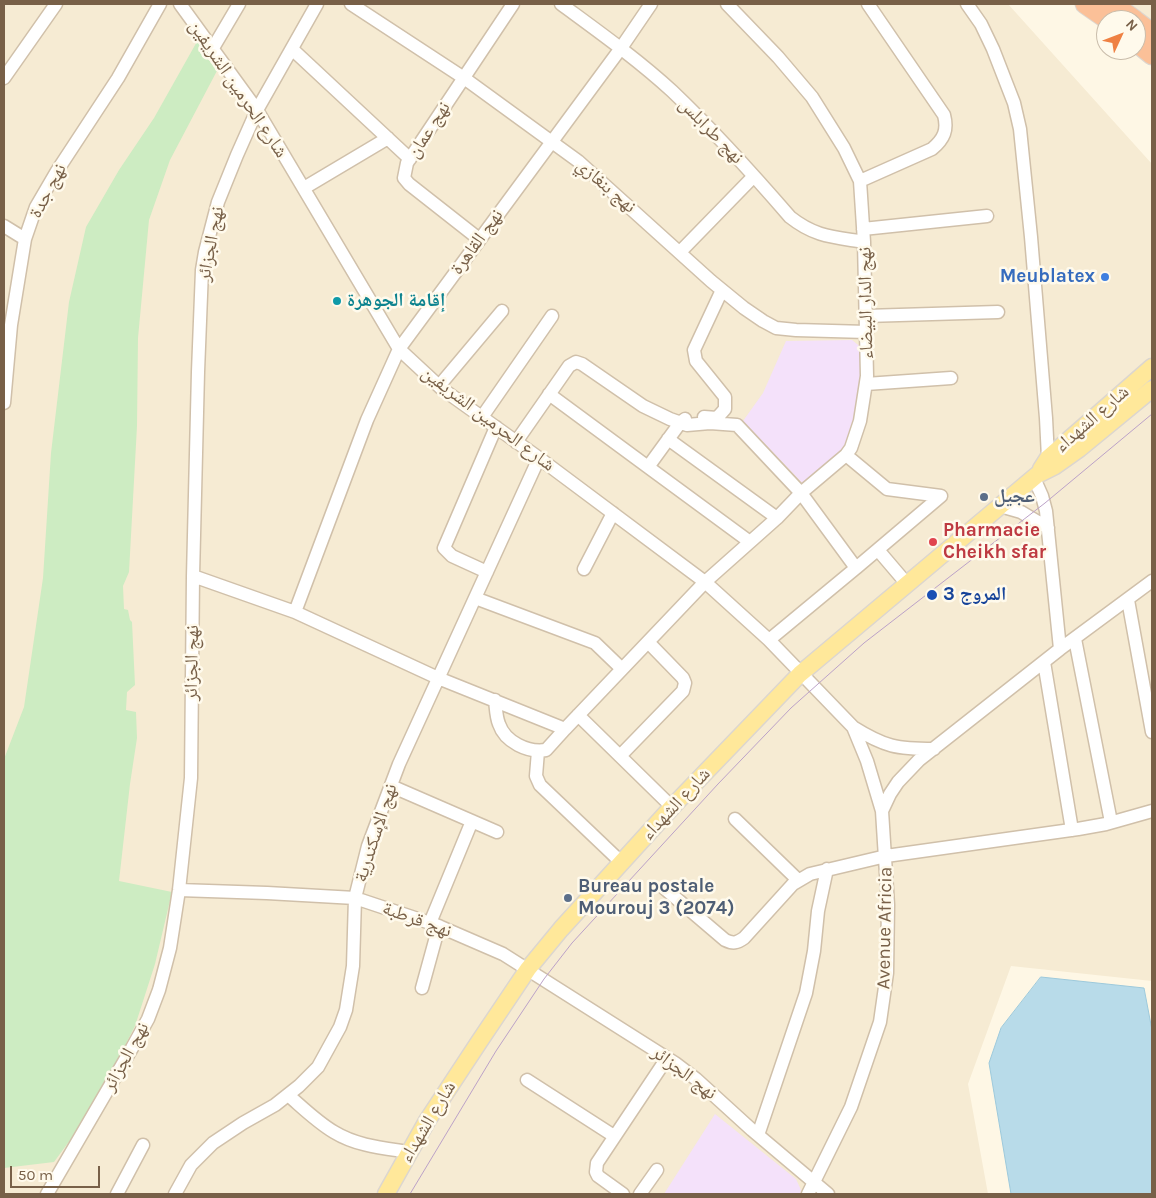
<!DOCTYPE html>
<meta charset="utf-8">
<style>
body{margin:0}
#map{position:relative;width:1156px;height:1198px;overflow:hidden;background:#fef7e5;font-family:Karla,sans-serif}
canvas{display:block}
.frame{position:absolute;inset:0;border:5px solid #786048;pointer-events:none}
.north{position:absolute;left:1096px;top:10px;width:50px;height:50px;box-sizing:border-box;background:#fffaec;border:1px solid #c9bcaa;border-radius:50%;rotate:47deg;font-size:14px;font-weight:700;line-height:20px;text-align:center;color:#786048}
.north::after{content:'';display:block;margin:auto;width:18px;height:22px;background:#ef8143;clip-path:polygon(50% 0,100% 100%,50% 72%,0 100%)}
.scale{position:absolute;left:10px;top:1166px;width:90px;height:22px;box-sizing:border-box;border:2px solid #786048;border-top:0;padding-left:6px;font-size:15px;line-height:18px;white-space:nowrap;color:#786048;-webkit-text-stroke:4px #fffaec;paint-order:stroke}
</style>
<div id="map">
<canvas width="1156" height="1198"></canvas>
<div class="frame"></div>
<div class="north">N</div>
<div class="scale">50 m</div>
</div>
<script>
const g = document.querySelector('canvas').getContext('2d');
g.lineJoin = 'round';
function fillPath(path, color) {
  g.fillStyle = color;
  g.fill(path, 'evenodd');
}
function trace(path, color, width, dash) {
  g.strokeStyle = color;
  g.lineWidth = width;
  g.lineCap = dash ? 'butt' : 'round';
  g.setLineDash(dash || []);
  g.stroke(path);
}
function label(font, color, halo, rows, align = 'center') {
  g.font = font + ' Karla,"Noto Naskh Arabic",sans-serif';
  g.lineWidth = 5;
  g.setLineDash([]);
  g.textBaseline = 'middle';
  g.strokeStyle = halo;
  g.fillStyle = color;
  for (const [text, x, y, turn = 0] of rows) {
    g.save();
    g.translate(x, y);
    g.rotate((+turn || 0) * Math.PI / 180);
    g.textAlign = isNaN(turn) ? turn : align;
    if (halo) g.strokeText(text, 0, 0);
    g.fillText(text, 0, 0);
    g.restore();
  }
}
fillPath(new Path2D(`
 M 4,4 L 1008,4 L 1152,164 L 1152,981 L 1011,966 L 968,1084 L 988,1194 L 4,1194 Z
 M 1104,4 L 1152,4 L 1152,40 Z`), '#f6ebd3');
fillPath(new Path2D(`
 M 852,340 L 863,349 L 864,384 L 846,451 L 807,488 L 743,421 L 763,393 L 786,341 Z
 M 715,1114 L 796,1179 L 801,1190 L 800,1194 L 664,1194 Z`), '#f4e1fa');
fillPath(new Path2D(`
 M 199,38 L 219,67 L 170,160 L 149,220 L 138,338 L 137,426 L 129,572 L 123,586 L 124,609 L 128,610 L 130,620 L 132,622 L 135,685 L 127,692 L 126,710 L 136,712 L 137,738 L 130,784 L 119,881 L 172,892 L 155,964 L 135,1026 L 101,1093 L 76,1132 L 54,1162 L 4,1168 L 4,759 L 24,707 L 43,578 L 51,453 L 69,302 L 86,227 L 119,170 L 154,118 Z`), '#cdecc2');
const water = new Path2D(`
 M 1041,977 L 1144,988 L 1152,1030 L 1152,1194 L 1011,1194 L 989,1063 L 1001,1028 Z`);
fillPath(water, '#b8dbe9');
trace(water, '#9dc9db', 1);
const minor = new Path2D(`
 M 180,4 L 257,110 L 399,349 L 441,388 L 539,458 L 705,582 L 769,640 L 853,727 L 867,761 L 882,811 L 888,905 L 887,973 L 880,1022 L 851,1107 L 808,1194
 M 351,4 L 464,78 L 578,161 L 711,281 L 744,308 L 763,321 L 776,328 L 796,330 L 867,332
 M 561,4 C 599,32 637,59 672,91 C 714,131 752,173 790,217 C 815,237 834,237 864,242
 M 967,4 L 981,24 L 993,49 L 1014,103 L 1020,129 L 1031,237 L 1046,418 L 1048,458 L 1052,462
 M 213,48 L 239,4
 M 292,49 L 410,159
 M 4,78 L 56,4
 M 860,181 L 932,149 C 944,139 948,130 944,115 L 868,4
 M 304,188 L 388,138
 M 4,226 L 25,239
 M 863,229 L 987,216
 M 479,239 L 409,184 L 404,178 L 407,163 L 513,4
 M 680,252 L 754,176
 M 866,316 L 998,312
 M 866,384 L 951,378
 M 439,386 L 502,311
 M 549,394 L 648,467
 M 4,403 L 11,325 L 25,239 L 36,207 L 57,171 L 118,78 L 160,4
 M 482,417 L 552,316
 M 704,417 L 717,418 L 725,409 L 725,397 L 696,361 L 694,350 L 722,290
 M 685,419 L 680,423 L 648,467 L 750,542
 M 668,439 L 777,518
 M 516,442 L 569,366 L 576,362 L 582,364 L 643,406 L 670,419 L 687,425 L 710,423 L 737,425 L 801,493 L 856,568 L 769,640
 M 846,455 L 887,489 L 941,496 L 856,568
 M 1034,478 L 1042,496 L 1046,511 L 1060,649
 M 1000,506 L 1021,512 L 1048,528
 M 878,550 L 907,584
 M 584,569 L 613,513
 M 487,572 L 452,556 L 444,548 L 496,427
 M 193,576 L 295,612 L 438,678 L 565,729 L 705,582 L 777,518 L 801,493 L 846,455 L 851,448 L 860,421 L 867,376 L 864,242 L 860,181 L 844,148 L 812,97 L 778,57 L 727,4
 M 475,598 L 595,643 L 622,669
 M 1128,600 L 1152,732
 M 295,612 L 367,420 L 399,349 L 621,48 L 651,4
 M 1075,639 L 1111,822
 M 1044,662 L 1072,830
 M 495,700 C 496,708 496,717 499,724 C 505,742 528,753 546,750 L 565,729
 M 578,715 L 672,807
 M 853,727 C 885,747 897,749 934,749
 M 538,751 L 536,776 L 540,785 L 622,863
 M 620,756 L 683,691 L 685,683 L 683,678 L 648,642
 M 391,786 L 497,832
 M 882,811 L 890,794 L 898,782 L 919,760 L 1060,649 L 1152,581
 M 735,819 L 798,880
 M 664,888 L 725,940 C 733,944 737,943 744,938 L 793,884 L 810,874 L 886,856 L 1078,829 L 1106,824 L 1152,811
 M 179,890 L 267,893 L 355,898 L 436,925 L 503,954 L 675,1063 L 696,1079 L 752,1130 L 828,1194
 M 430,923 L 472,821
 M 422,988 L 439,926
 M 527,1080 L 614,1136
 M 288,1095 C 302,1107 317,1122 334,1132 C 357,1146 383,1148 409,1152
 M 758,1135 L 806,993 L 814,951 L 818,911 L 827,869
 M 47,1194 L 132,1048 L 148,1019 L 159,990 L 170,948 L 179,890 L 191,778 L 193,576 L 198,372 L 202,270 L 205,252 L 218,202 L 237,155 L 257,110 L 317,4
 M 117,1194 L 143,1145
 M 175,1194 L 191,1165 L 213,1143 L 243,1123 L 275,1105 L 299,1086 L 318,1067 L 340,1027 L 346,1010 L 353,966 L 355,898 L 368,846 L 399,764 L 539,458
 M 623,1194 L 598,1176 L 596,1172 L 597,1163 L 667,1058
 M 640,1194 L 657,1170`);
const major = new Path2D(`
 M 1041,469 L 1048,458 L 1152,367
 M 386,1194 L 427,1121 L 479,1042 L 528,969 L 561,929 L 672,807 L 800,674 L 1037,475 L 1055,466 L 1079,449 L 1152,389`);
const highway = new Path2D(`
 M 1085,4 L 1108,20
 M 1113,4 L 1135,20
 M 1136,21 L 1152,33
 M 1136,42 L 1152,55`);
trace(minor, '#d0c0aa', 15);
trace(major, '#dcd6cf', 19);
trace(highway, '#dcd6cf', 21);
trace(minor, '#fff', 12);
trace(major, '#ffe89a', 16);
trace(highway, '#fbc098', 19);
trace(new Path2D(`
 M 410,1194 L 496,1051 L 544,979 L 572,943 L 718,784 L 791,708 L 864,643 L 1045,503 L 1152,414`), '#bca2c8', 1);
for (const [x, y, r, color] of [
 [1105,277,5,"#3f7fe0"],
 [337,301,5,"#0f9aa8"],
 [984,497,5,"#5c6f8a"],
 [933,542,5,"#e0444e"],
 [932,595,6,"#1a4fb4"],
 [568,898,5,"#5c6f8a"]
]) {
  const dot = new Path2D();
  dot.arc(x, y, r, 0, 2 * Math.PI);
  g.fillStyle = color;
  g.fill(dot);
  trace(dot, '#fffaec', 2);
}
label('19px', '#786048', '#fffaec', [
 ["شارع الحرمين الشريفين",238,89,56],
 ["نهج عمان",429,130,-57],
 ["نهج طرابلس",711,131,46],
 ["نهج بنغازي",606,186,41],
 ["نهج جدة",48,191,-62],
 ["نهج القاهرة",477,242,-54],
 ["نهج الجزائر",211,244,-79],
 ["نهج الدار البيضاء",866,303,-91],
 ["شارع الحرمين الشريفين",488,419,37],
 ["شارع الشهداء",1092,419,-41],
 ["نهج الجزائر",192,663,-89],
 ["شارع الشهداء",676,804,-47],
 ["نهج الإسكندرية",376,833,-72],
 ["نهج قرطبة",417,920,20],
 ["Avenue Africia",885,928,-89],
 ["نهج الجزائر",126,1057,-61],
 ["نهج الجزائر",684,1073,37],
 ["شارع الشهداء",428,1122,-59]
]);
label('bold 19px', '#366cbe', '#fffaec', [
 ["Meublatex",1095,277]
], 'right');
label('bold 19px', '#0d838f', '#fffaec', [
 ["إقامة الجوهرة",347,301]
], 'left');
label('bold 19px', '#4e5e75', '#fffaec', [
 ["عجيل",994,497],
 ["Bureau postale",578,887],
 ["Mourouj 3 (2074)",578,909]
], 'left');
label('bold 19px', '#be3a42', '#fffaec', [
 ["Pharmacie",943,531],
 ["Cheikh sfar",943,553]
], 'left');
label('bold 19px', '#164399', '#fffaec', [
 ["المروج 3",943,595]
], 'left');
</script>
